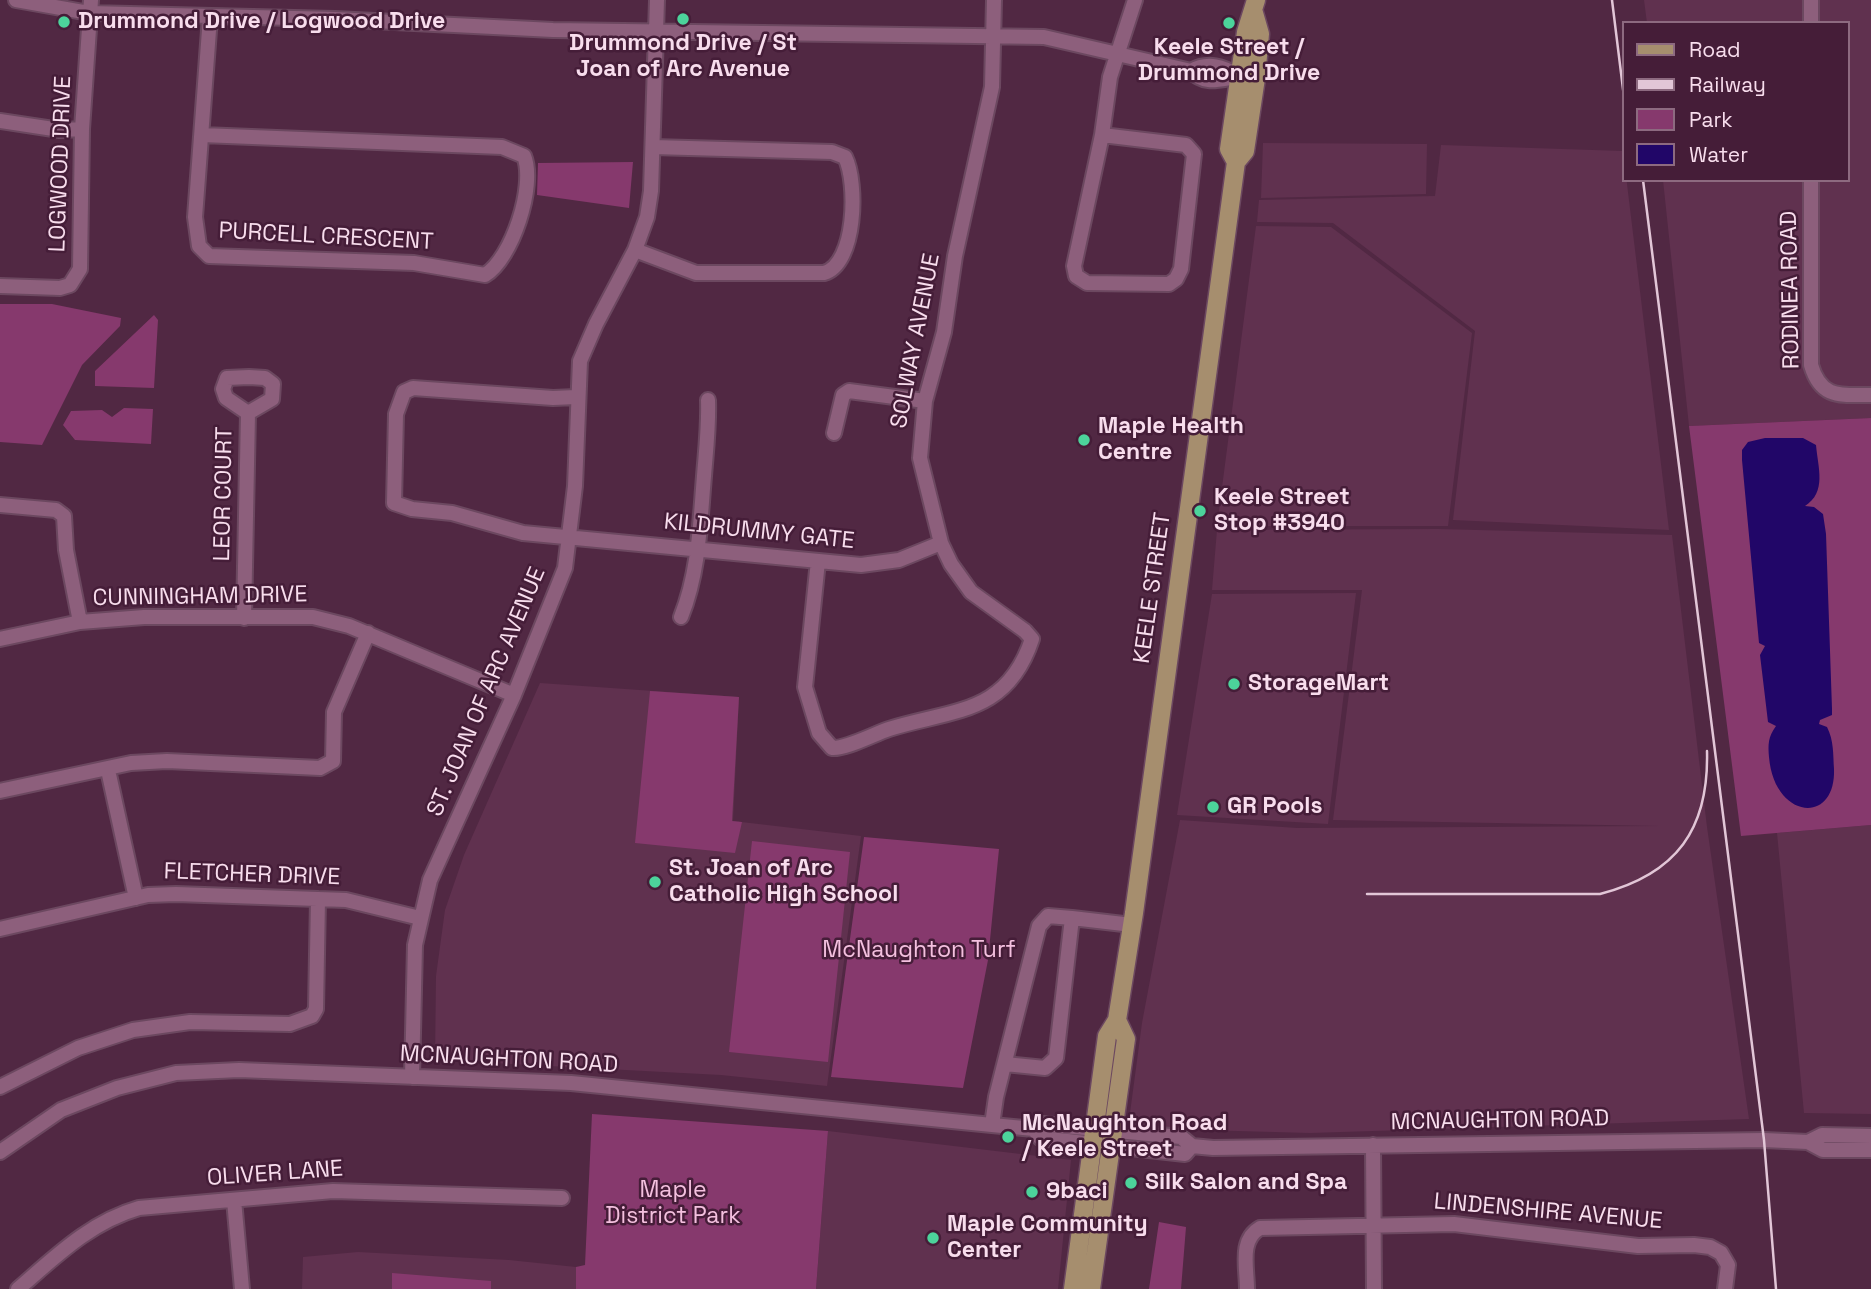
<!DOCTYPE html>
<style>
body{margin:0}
#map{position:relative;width:1871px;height:1289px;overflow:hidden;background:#512843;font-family:"Space Grotesk",sans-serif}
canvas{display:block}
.legend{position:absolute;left:1622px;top:21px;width:228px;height:161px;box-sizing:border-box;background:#451d38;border:2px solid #8d6a80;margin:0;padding:9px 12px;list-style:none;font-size:21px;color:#f8dded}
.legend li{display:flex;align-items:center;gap:14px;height:35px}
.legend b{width:35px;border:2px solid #8d6a80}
</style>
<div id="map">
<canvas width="1871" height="1289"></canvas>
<ul class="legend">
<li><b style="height:9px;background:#a68e6e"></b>Road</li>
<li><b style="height:9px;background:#e2c6d7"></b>Railway</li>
<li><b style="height:19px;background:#86396d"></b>Park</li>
<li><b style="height:19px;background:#210668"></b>Water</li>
</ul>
</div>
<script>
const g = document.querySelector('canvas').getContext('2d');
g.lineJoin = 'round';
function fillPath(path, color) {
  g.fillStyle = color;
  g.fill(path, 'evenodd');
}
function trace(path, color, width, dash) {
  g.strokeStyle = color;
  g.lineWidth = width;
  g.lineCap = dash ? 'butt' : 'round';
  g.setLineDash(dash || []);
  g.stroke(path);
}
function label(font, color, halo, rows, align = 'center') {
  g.font = font + ' "Space Grotesk",sans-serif';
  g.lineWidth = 5;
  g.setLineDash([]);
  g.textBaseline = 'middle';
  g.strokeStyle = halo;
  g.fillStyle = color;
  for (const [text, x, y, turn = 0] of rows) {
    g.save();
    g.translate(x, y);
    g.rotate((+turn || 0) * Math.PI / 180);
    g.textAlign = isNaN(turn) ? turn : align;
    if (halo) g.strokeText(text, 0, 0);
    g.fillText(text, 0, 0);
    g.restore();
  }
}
fillPath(new Path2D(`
 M 1644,0 L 1871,0 L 1871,418 L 1689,426 L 1663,180 L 1848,180 L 1848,23 L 1647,23 Z
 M 1263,143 L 1427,144 L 1426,194 L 1261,198 Z
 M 1441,145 L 1623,151 L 1669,530 L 1453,520 L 1475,331 L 1333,223 L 1257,222 L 1259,200 L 1435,196 Z
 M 1256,226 L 1331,227 L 1472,333 L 1448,526 L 1217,526 Z
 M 1438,529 L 1672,535 L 1707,827 L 1749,1119 L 1310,1133 L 1128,1128 L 1142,1023 L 1180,820 L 1297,828 L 1658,826 L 1333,820 L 1362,590 L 1212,590 L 1217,530 Z
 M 1356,593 L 1328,824 L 1177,815 L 1212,594 Z
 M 540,683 L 739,697 L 733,821 L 861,836 L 827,1086 L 721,1075 L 435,1060 L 436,976 L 445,910 L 464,855 Z
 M 1871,825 L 1871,1114 L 1804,1113 L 1777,833 Z
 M 828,1131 L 1071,1160 L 1058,1289 L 816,1289 Z
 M 358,1252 L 509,1260 L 576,1267 L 576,1289 L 302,1289 L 303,1257 Z`), '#60314f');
fillPath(new Path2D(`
 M 633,162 L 629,208 L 537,195 L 538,163 Z
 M 0,304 L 52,304 L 121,318 L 120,326 L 82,365 L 42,445 L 0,442 Z
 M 154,315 L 158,320 L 154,388 L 95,386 L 95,371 Z
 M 124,408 L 153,409 L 151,444 L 75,440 L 63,425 L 71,411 L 102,410 L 112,417 Z
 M 1871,418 L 1871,825 L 1741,836 L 1689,426 Z
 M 650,691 L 739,697 L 732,821 L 742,822 L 735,853 L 635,843 Z
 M 864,837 L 999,849 L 988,960 L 963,1088 L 831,1077 Z
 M 752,841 L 850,852 L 828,1062 L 729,1052 Z
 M 592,1114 L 828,1131 L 816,1289 L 576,1289 L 576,1267 L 585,1265 Z
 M 1159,1222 L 1186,1227 L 1181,1289 L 1149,1289 Z
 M 392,1273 L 491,1281 L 491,1289 L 392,1289 Z`), '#86396d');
fillPath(new Path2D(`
 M 1765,438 L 1803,438 L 1816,445 C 1818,468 1827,492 1805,506 L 1814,507 L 1823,514 L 1826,534 L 1832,709 L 1832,715 L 1820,720 L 1819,724 L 1827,727 C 1834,741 1833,754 1834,769 C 1836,826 1774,819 1769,757 C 1768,744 1768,737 1776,726 L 1768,722 L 1760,655 L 1765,646 L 1759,643 L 1742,460 L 1742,450 L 1748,442 Z`), '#210668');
const minor = new Path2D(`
 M 16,0 L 89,13 L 335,19 L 553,30 L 1044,37 L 1191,71 C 1208,89 1227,75 1247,77
 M 1811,0 L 1811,23
 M 1191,71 C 1208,61 1223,67 1240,76
 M 0,121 L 60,130 L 82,129
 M 202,135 L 502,147 L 524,156 C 536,185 512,259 485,275 L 414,263 L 209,256 L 199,246 L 195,217 L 210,17
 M 1102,135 L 1186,145 L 1194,154 L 1181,269 L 1176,279 L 1169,284 L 1087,283 L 1076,276 L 1074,266 L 1102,135 L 1110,77 L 1135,0
 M 1811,180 L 1811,365 C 1821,399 1840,395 1871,395
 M 635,250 L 696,273 L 824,273 C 856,264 858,183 845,157 L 832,152 L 653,147
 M 0,286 L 60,288 L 70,285 L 80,269 L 82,129 L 91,0
 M 249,377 L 265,378 L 273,384 L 272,399 L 248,413 L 226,398 L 223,389 L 227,378 Z
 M 576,397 L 553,398 L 413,388 L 404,392 L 396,414 L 394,503 L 412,509 L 452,513 L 523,533 L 861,565 L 899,560 L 941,543
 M 834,433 L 843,395 L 849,391 L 925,401
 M 0,505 L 56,510 L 64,516 L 66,550 L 80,622
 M 818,561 L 805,687 L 819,733 L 832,748 C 846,749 874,734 889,729 C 953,709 1007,715 1032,639 L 1025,631 L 971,592 L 951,564 L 941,543 L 920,458 L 925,401 L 944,332 L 955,256 L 992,87 L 994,0
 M 681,617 C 699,572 700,524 704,476 C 706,450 709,426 708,400
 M 244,618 L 248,413
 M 0,639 L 80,622 L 144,617 L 313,617 L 349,626 L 514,695
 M 108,770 L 136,898
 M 0,791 L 131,763 L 167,761 L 320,768 L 333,761 L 334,712 L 368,633
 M 1072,918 L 1132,925
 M 0,929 L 148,895 L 176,894 L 346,900 L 420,918
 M 412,1077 L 415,945 L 430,880 L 514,695 L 565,568 L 575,486 L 580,361 L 596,324 L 635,250 L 647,217 L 651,191 L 657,0
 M 0,1087 L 78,1048 L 133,1030 L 190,1022 L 290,1024 L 312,1016 L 316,1009 L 318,899
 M 992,1125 L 996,1097 L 1039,926 L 1048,916 L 1072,918 L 1056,1058 L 1045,1068 L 1005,1064
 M 1034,1129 L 1040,1138 L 1185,1154 L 1192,1146
 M 1808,1142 L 1822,1135 L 1871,1136
 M 1373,1145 L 1374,1289
 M 0,1152 L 61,1110 L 117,1088 L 176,1073 L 239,1070 L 571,1083 L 992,1125 L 1034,1129 L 1043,1124 L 1181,1137 L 1192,1146 L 1213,1148 L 1764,1140 L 1808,1142 L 1823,1150 L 1871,1150
 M 234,1200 L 242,1289
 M 18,1289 C 55,1257 90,1222 139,1208 L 333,1191 L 562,1198
 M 1247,1289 C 1247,1267 1239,1240 1260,1228 L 1454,1224 L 1638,1246 L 1694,1245 L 1710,1247 L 1721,1253 L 1728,1265 L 1725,1289`);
const major = new Path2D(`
 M 1236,162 L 1245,151 L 1256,78 L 1260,34 L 1254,13
 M 1073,1289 L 1107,1036 L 1117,1020 L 1134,913 L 1236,162 L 1229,149 L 1246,32 L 1256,0
 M 1091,1289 L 1126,1039 L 1117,1020`);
trace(minor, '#6c4860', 18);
trace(major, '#6c4860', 21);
trace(minor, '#8d5f7c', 14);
trace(major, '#a68e6e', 18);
trace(new Path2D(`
 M 1612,0 L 1624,97
 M 1643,180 L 1764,1140 L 1776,1289
 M 1367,894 L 1600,894 C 1677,874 1709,829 1707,751`), '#e2c6d7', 2.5);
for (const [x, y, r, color] of [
 [683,19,7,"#4cd39b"],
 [64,22,7,"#4cd39b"],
 [1229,23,7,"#4cd39b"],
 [1084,440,7,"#4cd39b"],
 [1200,511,7,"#4cd39b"],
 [1234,684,7,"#4cd39b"],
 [1213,807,7,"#4cd39b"],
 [655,882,7,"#4cd39b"],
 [1008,1137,7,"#4cd39b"],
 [1131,1183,7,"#4cd39b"],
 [1032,1192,7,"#4cd39b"],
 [933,1238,7,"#4cd39b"]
]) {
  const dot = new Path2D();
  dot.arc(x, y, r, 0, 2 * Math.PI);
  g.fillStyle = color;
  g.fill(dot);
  trace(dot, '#451d38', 2.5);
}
label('bold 23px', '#f8dded', '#451d38', [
 ["Drummond Drive / Logwood Drive",78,22],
 ["Drummond Drive / St",683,44,"center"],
 ["Joan of Arc Avenue",683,70,"center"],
 ["Keele Street /",1229,48,"center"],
 ["Drummond Drive",1229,74,"center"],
 ["Maple Health",1098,427],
 ["Centre",1098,453],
 ["Keele Street",1214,498],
 ["Stop #3940",1214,524],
 ["StorageMart",1248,684],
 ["GR Pools",1227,807],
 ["St. Joan of Arc",669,869],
 ["Catholic High School",669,895],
 ["McNaughton Road",1022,1124],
 ["/ Keele Street",1022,1150],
 ["Silk Salon and Spa",1145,1183],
 ["9baci",1046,1192],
 ["Maple Community",947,1225],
 ["Center",947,1251]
], 'left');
label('23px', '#f8dded', '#451d38', [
 ["LOGWOOD DRIVE",61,164,-88],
 ["PURCELL CRESCENT",326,237,3],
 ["RODINEA ROAD",1791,290,-91],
 ["SOLWAY AVENUE",916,341,-79],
 ["LEOR COURT",224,494,-89],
 ["KILDRUMMY GATE",759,532,6],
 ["KEELE STREET",1153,588,-82],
 ["CUNNINGHAM DRIVE",200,597,-1],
 ["ST. JOAN OF ARC AVENUE",487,692,-67],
 ["FLETCHER DRIVE",252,875,2],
 ["MCNAUGHTON ROAD",509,1060,3],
 ["MCNAUGHTON ROAD",1500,1121,-1],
 ["OLIVER LANE",275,1174,-4],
 ["LINDENSHIRE AVENUE",1548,1212,5]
]);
label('23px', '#f4c0df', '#451d38', [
 ["McNaughton Turf",919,951],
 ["Maple",673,1191],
 ["District Park",673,1217]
]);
</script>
